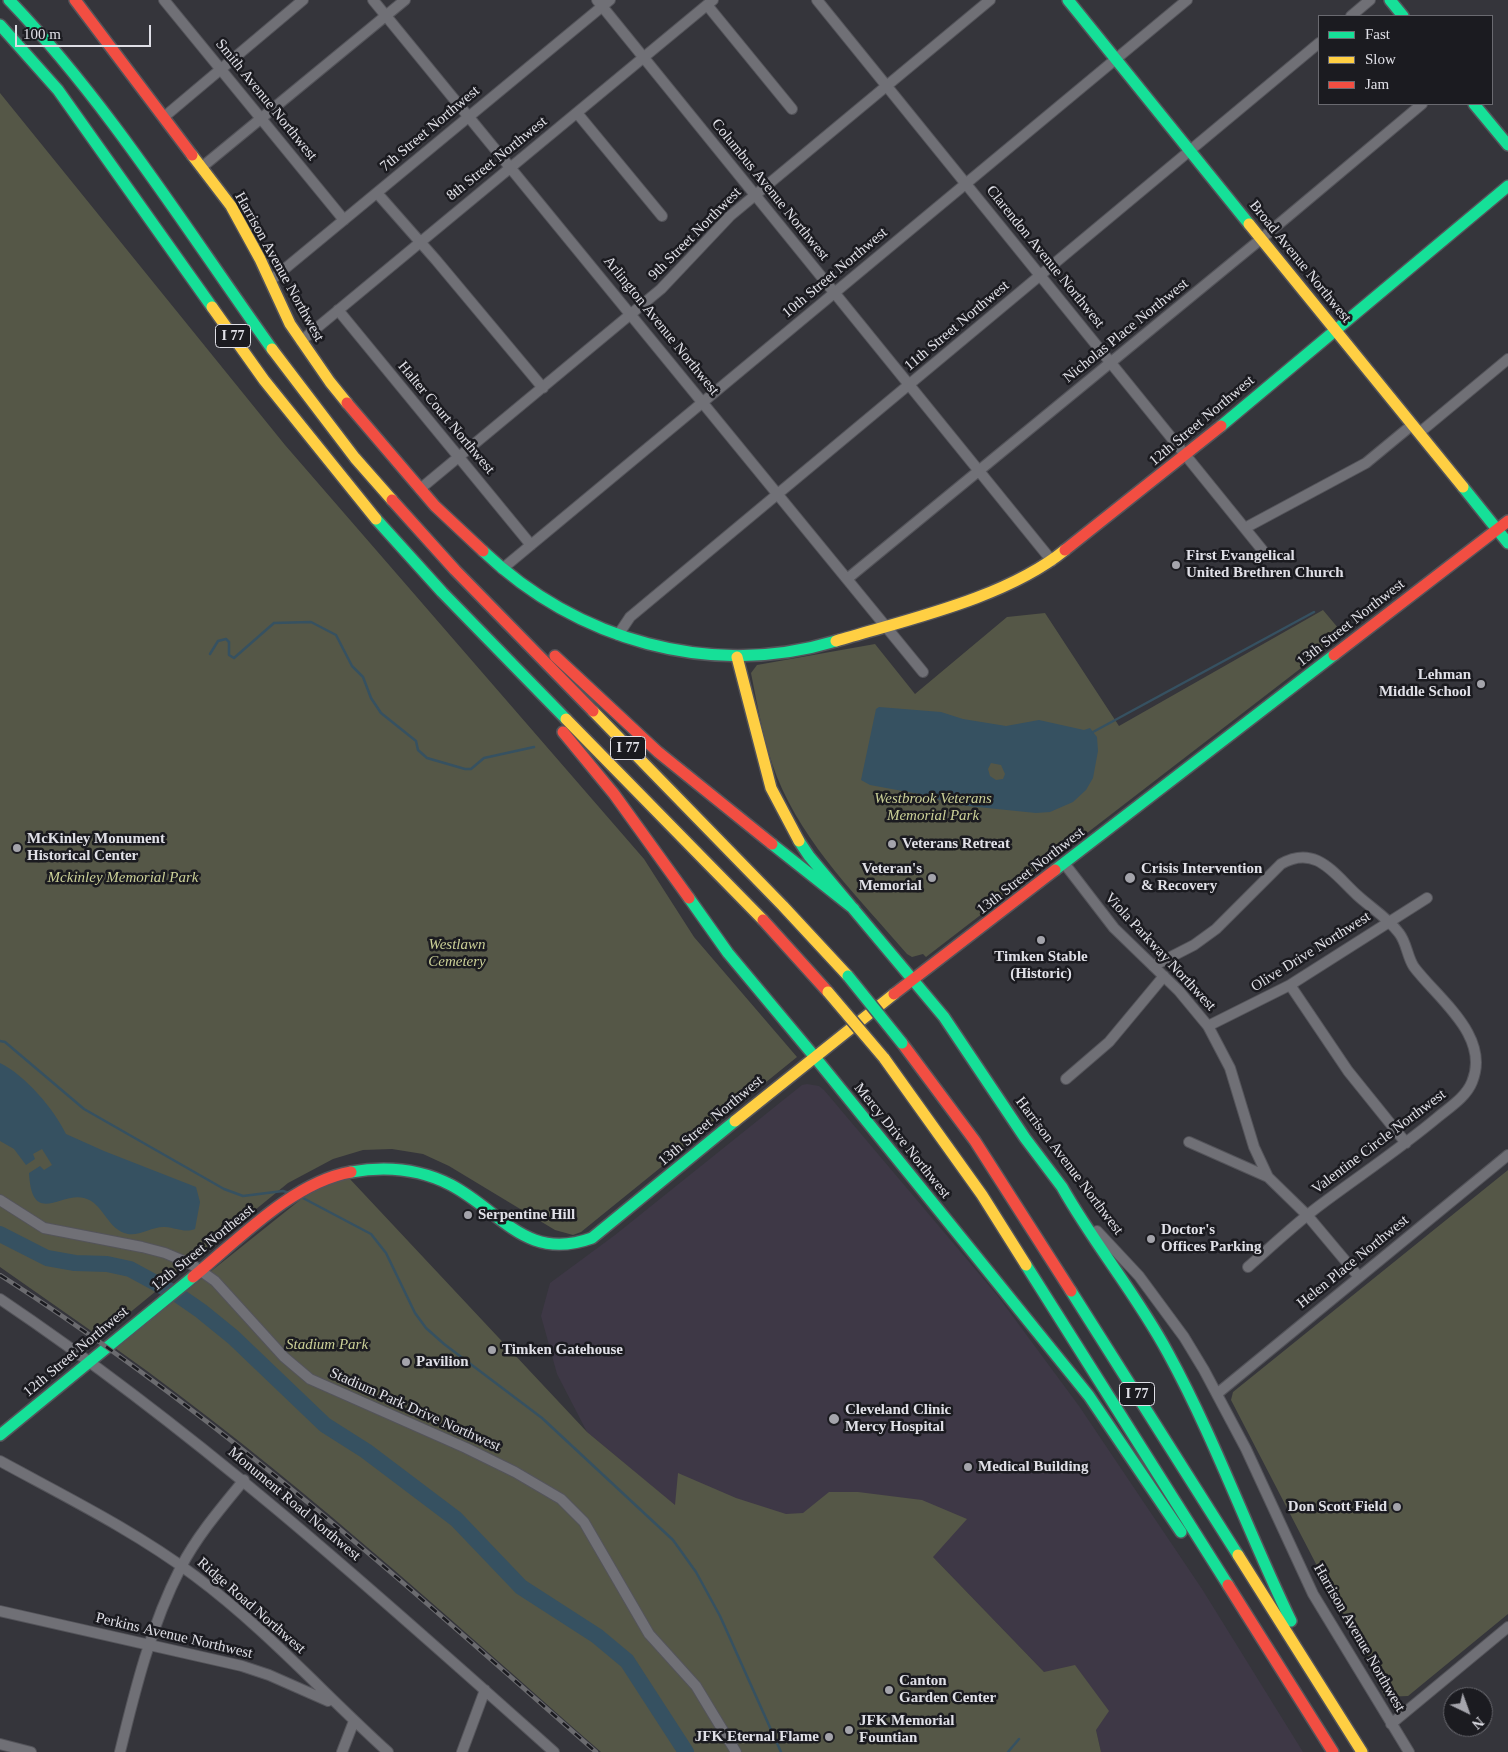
<!DOCTYPE html>
<style>
body{margin:0}
#map{position:relative;width:1508px;height:1752px;overflow:hidden;background:#35353b;font-family:Georgia,serif}
canvas{display:block}
.legend{position:absolute;left:1318px;top:15px;width:175px;height:90px;box-sizing:border-box;background:#1b1b20;border:1px solid #6a6a70;margin:0;padding:6px 9px;list-style:none;font-size:15px;color:#e0e0e7}
.legend li{display:flex;align-items:center;gap:10px;height:25px}
.legend b{width:25px;border:1px solid #6a6a70}
.north{position:absolute;left:1443px;top:1687px;width:50px;height:50px;box-sizing:border-box;background:#1b1b20;border:1px solid #6a6a70;border-radius:50%;rotate:138deg;font-size:14px;font-weight:700;line-height:20px;text-align:center;color:#e0e0e7}
.north::after{content:'';display:block;margin:auto;width:18px;height:22px;background:#a4a4ab;clip-path:polygon(50% 0,100% 100%,50% 72%,0 100%)}
.scale{position:absolute;left:15px;top:25px;width:136px;height:22px;box-sizing:border-box;border:2px solid #e0e0e7;border-top:0;padding-left:6px;font-size:15px;line-height:18px;white-space:nowrap;color:#e0e0e7;-webkit-text-stroke:4px #1b1b20;paint-order:stroke}
</style>
<div id="map">
<canvas width="1508" height="1752"></canvas>
<ul class="legend">
<li><b style="height:6px;background:#16e098"></b>Fast</li>
<li><b style="height:6px;background:#ffcf43"></b>Slow</li>
<li><b style="height:6px;background:#f24e42"></b>Jam</li>
</ul>
<div class="north">N</div>
<div class="scale">100 m</div>
</div>
<script>
const g = document.querySelector('canvas').getContext('2d');
g.lineJoin = 'round';
function fillPath(path, color) {
  g.fillStyle = color;
  g.fill(path, 'evenodd');
}
function trace(path, color, width, dash) {
  g.strokeStyle = color;
  g.lineWidth = width;
  g.lineCap = dash ? 'butt' : 'round';
  g.setLineDash(dash || []);
  g.stroke(path);
}
function label(font, color, halo, rows, align = 'center') {
  g.font = font + ' Georgia,serif';
  g.lineWidth = 5;
  g.setLineDash([]);
  g.textBaseline = 'middle';
  g.strokeStyle = halo;
  g.fillStyle = color;
  for (const [text, x, y, turn = 0] of rows) {
    g.save();
    g.translate(x, y);
    g.rotate((+turn || 0) * Math.PI / 180);
    g.textAlign = isNaN(turn) ? turn : align;
    if (halo) g.strokeText(text, 0, 0);
    g.fillText(text, 0, 0);
    g.restore();
  }
}
fillPath(new Path2D(`
 M 807,1084 L 819,1086 L 824,1090 L 997,1295 L 1079,1406 L 1202,1589 L 1303,1752 L 1101,1752 L 1096,1730 L 1044,1672 L 933,1557 L 721,1544 L 587,1432 L 557,1374 L 541,1316 L 550,1283 L 615,1235 L 802,1085 Z`), '#3e3846');
fillPath(new Path2D(`
 M 0,93 L 285,445 L 644,859 L 694,937 L 797,1057 L 581,1232 L 573,1235 L 555,1230 L 449,1166 L 423,1154 L 392,1149 L 363,1150 L 333,1159 L 288,1183 L 100,1337 L 0,1267 Z
 M 1323,610 L 1344,635 L 926,957 L 923,954 L 912,957 L 907,954 C 860,899 804,845 777,777 C 764,744 758,708 751,673 L 757,665 L 875,644 L 915,694 L 1007,617 L 1045,613 L 1119,726 Z
 M 1508,1170 L 1508,1614 L 1408,1696 L 1385,1697 L 1231,1400 L 1233,1392 Z
 M 349,1178 L 587,1432 L 675,1505 L 678,1473 L 736,1498 L 786,1514 L 803,1513 L 829,1492 L 858,1492 L 922,1500 L 967,1519 L 933,1557 L 1044,1672 L 1075,1665 L 1109,1711 L 1096,1730 L 1101,1752 L 601,1752 C 443,1613 287,1470 115,1348 L 315,1188 Z`), '#555747');
fillPath(new Path2D(`
 M 879,707 L 941,712 L 963,719 L 1006,726 L 1039,720 L 1084,730 L 1090,728 L 1097,737 L 1098,751 L 1093,778 L 1086,790 L 1073,802 L 1050,812 L 1036,813 L 958,805 L 919,794 L 870,785 L 861,780 L 876,709 ZM 991,763 L 1001,765 L 1005,774 L 1003,779 L 996,780 L 990,776 L 988,769 Z
 M 0,1063 C 25,1075 54,1109 66,1134 L 104,1151 L 196,1187 L 200,1202 L 195,1229 C 184,1233 177,1228 165,1227 C 153,1226 140,1236 128,1234 C 107,1230 104,1203 84,1198 C 60,1192 32,1227 29,1173 L 40,1166 L 44,1170 L 52,1165 L 42,1149 L 33,1154 L 35,1159 L 26,1165 L 14,1149 L 0,1141 Z`), '#365161');
trace(new Path2D(`
 M 210,654 L 218,641 L 226,639 L 229,642 L 229,655 L 234,658 L 274,623 L 311,622 L 336,635 L 352,666 L 363,677 L 371,698 L 381,713 L 416,741 L 418,750 L 427,758 L 465,769 L 471,769 L 484,758 L 534,747
 M 1093,732 L 1314,612
 M 0,1041 L 5,1042 L 84,1109 L 224,1189 L 243,1196 L 283,1191 L 289,1193
 M 301,1197 L 371,1234 L 386,1253 L 415,1313 L 426,1328 L 444,1344 L 542,1418 L 673,1540 L 696,1572 L 720,1616 L 781,1752
 M 1008,1752 L 1019,1739`), '#365161', 2.5);
trace(new Path2D(`
 M 0,1234 L 47,1258 L 75,1263 L 107,1264 L 130,1269 L 178,1295 L 201,1311 L 233,1337 L 325,1425 L 366,1451 L 456,1519 L 521,1587 L 597,1636 L 627,1661 L 686,1752`), '#365161', 16);
const street = new Path2D(`
 M 164,0 L 344,220
 M 373,0 L 923,672
 M 597,0 L 1052,561
 M 817,0 L 1268,557
 M 707,5 L 792,109
 M 1351,16 L 1370,0
 M 577,113 L 662,216
 M 164,117 L 303,0
 M 202,167 L 405,0
 M 377,193 L 436,260 L 543,388
 M 270,281 L 610,0
 M 338,310 L 531,545
 M 301,341 L 713,0
 M 1419,433 L 1508,359
 M 420,489 L 661,289 L 730,216 L 990,0
 M 1245,528 L 1366,463 L 1412,425
 M 502,569 L 1187,0
 M 847,579 L 1261,239 L 1422,104
 M 618,635 L 630,617 L 1319,43
 M 1064,863 L 1114,928 L 1179,991 L 1208,1026 L 1230,1068 L 1254,1147 L 1268,1177
 M 1153,966 L 1194,945 L 1216,929 L 1281,864 C 1316,844 1334,874 1357,895 C 1371,908 1387,917 1399,933 C 1407,943 1407,957 1414,967 C 1438,999 1491,1036 1472,1082 C 1466,1097 1450,1107 1438,1117 C 1401,1148 1362,1174 1323,1203 C 1297,1222 1273,1245 1248,1267
 M 1290,985 L 1348,1071 L 1406,1143
 M 1208,1026 L 1290,985 L 1427,898
 M 1066,1079 L 1109,1042 L 1164,976
 M 1189,1142 L 1268,1177 L 1307,1215 L 1359,1277
 M 0,1200 L 44,1228 L 142,1247 L 165,1253 L 191,1264 L 215,1281 L 284,1357 L 310,1379 L 466,1448 L 515,1472 L 561,1499 L 584,1522 L 649,1634 L 696,1686 L 736,1752
 M 1097,1231 L 1139,1276 L 1184,1337 L 1204,1370 L 1246,1449 L 1313,1594 L 1409,1752
 M 0,1299 C 199,1433 376,1593 554,1752
 M 1218,1393 L 1508,1155
 M 0,1461 C 66,1497 135,1531 195,1576 C 265,1628 324,1694 388,1752
 M 0,1611 L 242,1666 L 269,1675 L 328,1701
 M 1391,1724 L 1508,1627
 M 0,1744 L 31,1752
 M 120,1752 C 135,1690 151,1625 181,1567 C 197,1536 221,1508 244,1480
 M 342,1752 L 354,1721
 M 462,1752 L 485,1690`);
const fast = new Path2D(`
 M 9,0 C 109,104 188,232 272,349
 M 1068,0 L 1249,224
 M 1390,0 L 1403,16
 M 0,25 L 58,90 L 212,307
 M 1474,104 L 1508,145
 M 1221,426 L 1508,186
 M 1463,487 L 1508,543
 M 376,519 L 442,592 L 566,719
 M 483,551 C 577,640 710,679 836,641
 M 799,841 L 809,856 L 944,1017 L 1025,1138 L 1062,1187
 M 772,844 L 854,909
 M 1055,870 L 1334,655
 M 689,898 L 728,953 L 814,1056
 M 814,1056 L 967,1245
 M 351,1172 C 385,1166 420,1169 451,1185 C 502,1212 526,1262 592,1238 L 735,1121
 M 1062,1187 C 1094,1244 1137,1295 1168,1353 C 1215,1439 1248,1532 1291,1621
 M 967,1245 L 1089,1396 L 1181,1532
 M 1026,1265 L 1228,1585
 M 1071,1291 L 1238,1555
 M 0,1435 L 193,1277`);
const slow = new Path2D(`
 M 192,155 L 231,206 L 260,259 L 290,324 L 330,382 L 347,403
 M 1249,224 L 1463,487
 M 212,307 L 264,380 L 376,519
 M 272,349 L 355,458 L 392,500
 M 836,641 C 909,619 1006,598 1065,550
 M 737,657 L 771,788 L 799,841
 M 593,711 L 783,906 L 848,976
 M 566,719 L 763,920
 M 884,1058 L 982,1195 L 1026,1265
 M 735,1121 L 894,994
 M 1238,1555 L 1362,1752`);
const jam = new Path2D(`
 M 75,0 L 192,155
 M 347,403 L 435,506 L 483,551
 M 392,500 L 455,570 L 593,711
 M 1065,550 L 1221,426
 M 1334,655 L 1508,521
 M 555,656 L 658,752 L 772,844
 M 563,732 L 614,794 L 689,898
 M 763,920 L 828,992
 M 894,994 L 1055,870
 M 902,1043 L 975,1141 L 1071,1291
 M 193,1277 C 238,1240 293,1182 351,1172
 M 1228,1585 L 1333,1752`);
trace(street, '#54545a', 12);
trace(fast, '#54545a', 14);
trace(slow, '#54545a', 14);
trace(jam, '#54545a', 14);
trace(street, '#707076', 10);
trace(fast, '#16e098', 11);
trace(slow, '#ffcf43', 11);
trace(jam, '#f24e42', 11);
const rail = new Path2D(`
 M 0,1275 C 215,1412 405,1584 596,1752`);
trace(rail, '#6b6b6f', 4.5);
trace(rail, '#1b1b20', 2.5, [8]);
const fastBridge = new Path2D(`
 M 848,976 L 902,1043`);
const slowBridge = new Path2D(`
 M 828,992 L 884,1058`);
trace(fastBridge, '#54545a', 14, []);
trace(slowBridge, '#54545a', 14, []);
trace(fastBridge, '#16e098', 11);
trace(slowBridge, '#ffcf43', 11);
for (const [x, y, r, color] of [
 [1176,565,5,"#a4a4ab"],
 [1481,684,5,"#a4a4ab"],
 [892,844,5,"#a4a4ab"],
 [17,848,5,"#a4a4ab"],
 [932,878,5,"#a4a4ab"],
 [1130,878,6,"#a4a4ab"],
 [1041,940,5,"#a4a4ab"],
 [468,1215,5,"#a4a4ab"],
 [1151,1239,5,"#a4a4ab"],
 [492,1350,5,"#a4a4ab"],
 [406,1362,5,"#a4a4ab"],
 [834,1419,6,"#a4a4ab"],
 [968,1467,5,"#a4a4ab"],
 [1397,1507,5,"#a4a4ab"],
 [889,1690,5,"#a4a4ab"],
 [849,1730,5,"#a4a4ab"],
 [829,1737,5,"#a4a4ab"]
]) {
  const dot = new Path2D();
  dot.arc(x, y, r, 0, 2 * Math.PI);
  g.fillStyle = color;
  g.fill(dot);
  trace(dot, '#1b1b20', 2);
}
for (const [x, y, w] of [
 [233,336,35],
 [628,748,35],
 [1137,1394,35]
]) {
  const box = new Path2D();
  box.roundRect(x - w / 2, y - 11.5, w, 23, 4);
  g.fillStyle = '#1b1b20';
  g.fill(box);
  trace(box, '#e0e0e7', 1);
}
label('bold 14px', '#e0e0e7', null, [
 ["I 77",233,336],
 ["I 77",628,748],
 ["I 77",1137,1394]
]);
label('15px', '#e0e0e7', '#1b1b20', [
 ["Smith Avenue Northwest",266,100,51],
 ["7th Street Northwest",430,129,-40],
 ["8th Street Northwest",497,159,-39],
 ["Columbus Avenue Northwest",770,190,51],
 ["9th Street Northwest",695,234,-45],
 ["Clarendon Avenue Northwest",1045,257,51],
 ["Broad Avenue Northwest",1300,262,51],
 ["Harrison Avenue Northwest",279,267,61],
 ["10th Street Northwest",835,273,-40],
 ["Arlington Avenue Northwest",661,326,51],
 ["11th Street Northwest",957,326,-40],
 ["Nicholas Place Northwest",1126,331,-39],
 ["Halter Court Northwest",446,418,50],
 ["12th Street Northwest",1202,421,-40],
 ["13th Street Northwest",1351,623,-38],
 ["13th Street Northwest",1031,871,-38],
 ["Viola Parkway Northwest",1160,952,47],
 ["Olive Drive Northwest",1311,952,-32],
 ["13th Street Northwest",711,1121,-40],
 ["Mercy Drive Northwest",902,1141,51],
 ["Valentine Circle Northwest",1379,1142,-37],
 ["Harrison Avenue Northwest",1069,1166,53],
 ["12th Street Northeast",203,1248,-39],
 ["Helen Place Northwest",1353,1262,-39],
 ["12th Street Northwest",76,1352,-40],
 ["Stadium Park Drive Northwest",415,1410,24],
 ["Monument Road Northwest",294,1504,40],
 ["Ridge Road Northwest",251,1606,41],
 ["Perkins Avenue Northwest",174,1636,13],
 ["Harrison Avenue Northwest",1359,1638,60]
]);
label('bold 15px', '#e0e0e7', '#1b1b20', [
 ["First Evangelical",1186,556],
 ["United Brethren Church",1186,573],
 ["Lehman",1471,675,"right"],
 ["Middle School",1471,692,"right"],
 ["McKinley Monument",27,839],
 ["Historical Center",27,856],
 ["Veterans Retreat",902,844],
 ["Veteran's",922,869,"right"],
 ["Memorial",922,886,"right"],
 ["Crisis Intervention",1141,869],
 ["& Recovery",1141,886],
 ["Timken Stable",1041,957,"center"],
 ["(Historic)",1041,974,"center"],
 ["Serpentine Hill",478,1215],
 ["Doctor's",1161,1230],
 ["Offices Parking",1161,1247],
 ["Timken Gatehouse",502,1350],
 ["Pavilion",416,1362],
 ["Cleveland Clinic",845,1410],
 ["Mercy Hospital",845,1427],
 ["Medical Building",978,1467],
 ["Don Scott Field",1387,1507,"right"],
 ["Canton",899,1681],
 ["Garden Center",899,1698],
 ["JFK Memorial",859,1721],
 ["Fountian",859,1738],
 ["JFK Eternal Flame",819,1737,"right"]
], 'left');
label('italic 15px', '#cbd097', '#1b1b20', [
 ["Westbrook Veterans",933,799],
 ["Memorial Park",933,816],
 ["Mckinley Memorial Park",123,878],
 ["Westlawn",457,945],
 ["Cemetery",457,962],
 ["Stadium Park",327,1345]
]);
</script>
